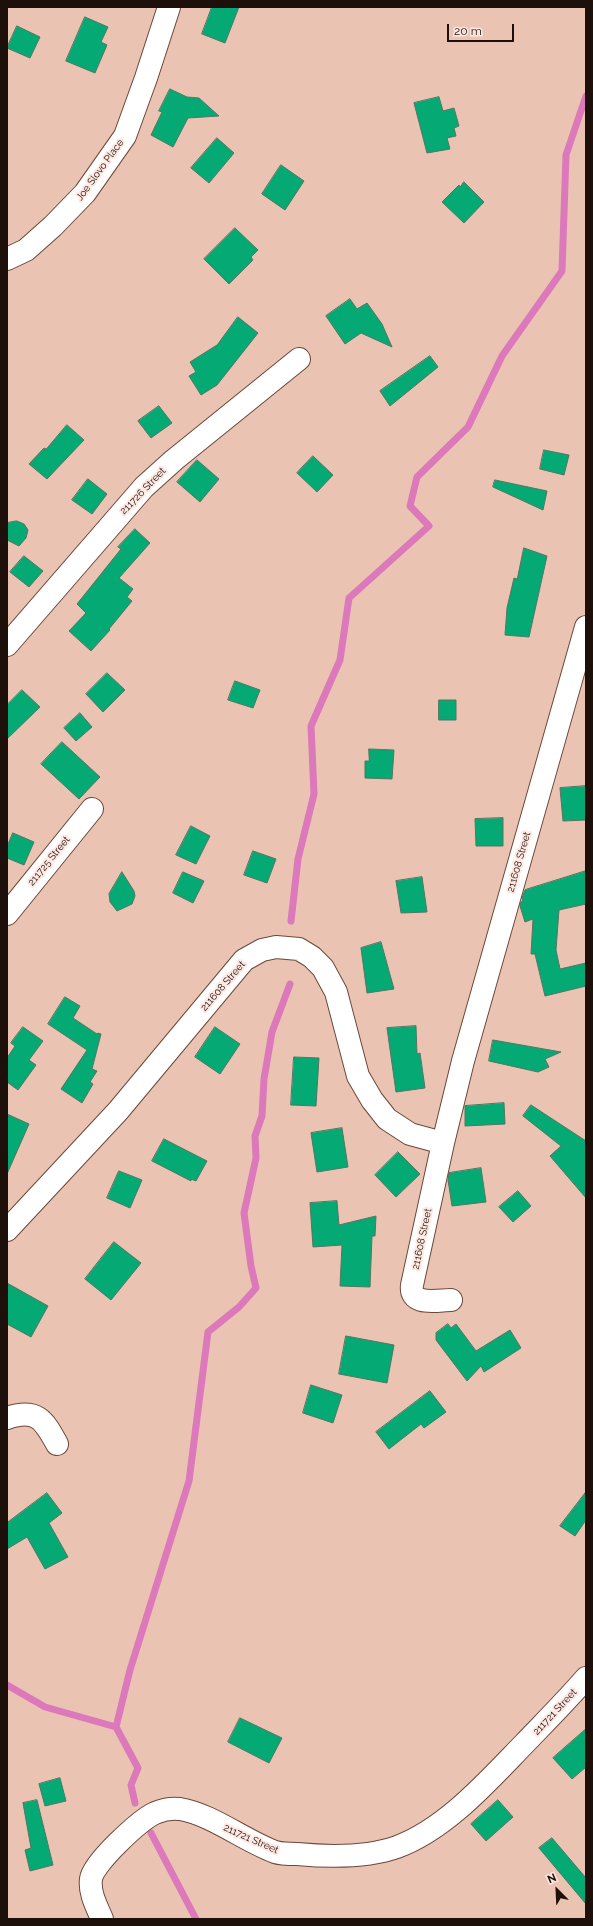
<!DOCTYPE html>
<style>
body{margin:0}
#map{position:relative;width:593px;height:1926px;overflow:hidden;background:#ebc3b3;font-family:Raleway,sans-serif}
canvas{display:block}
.frame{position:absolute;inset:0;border:8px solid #1d100a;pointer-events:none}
.north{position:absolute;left:537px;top:1870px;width:40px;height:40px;-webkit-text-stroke:3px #fee8e1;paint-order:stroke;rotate:336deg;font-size:11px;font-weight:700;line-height:16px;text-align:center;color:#1d100a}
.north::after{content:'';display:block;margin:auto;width:14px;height:18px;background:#1d100a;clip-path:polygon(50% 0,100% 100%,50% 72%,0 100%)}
.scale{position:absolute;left:447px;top:24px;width:67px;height:18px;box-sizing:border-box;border:2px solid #1d100a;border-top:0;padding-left:5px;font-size:12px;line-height:14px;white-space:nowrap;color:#1d100a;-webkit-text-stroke:3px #fee8e1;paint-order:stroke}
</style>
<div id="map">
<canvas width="593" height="1926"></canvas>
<div class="frame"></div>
<div class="north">N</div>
<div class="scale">20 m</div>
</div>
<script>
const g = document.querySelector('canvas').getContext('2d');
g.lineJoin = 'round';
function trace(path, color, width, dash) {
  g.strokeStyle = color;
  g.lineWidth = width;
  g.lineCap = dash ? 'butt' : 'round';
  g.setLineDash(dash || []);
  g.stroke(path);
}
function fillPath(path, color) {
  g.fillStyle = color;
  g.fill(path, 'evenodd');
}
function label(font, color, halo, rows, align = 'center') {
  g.font = font + ' Raleway,sans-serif';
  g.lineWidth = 4;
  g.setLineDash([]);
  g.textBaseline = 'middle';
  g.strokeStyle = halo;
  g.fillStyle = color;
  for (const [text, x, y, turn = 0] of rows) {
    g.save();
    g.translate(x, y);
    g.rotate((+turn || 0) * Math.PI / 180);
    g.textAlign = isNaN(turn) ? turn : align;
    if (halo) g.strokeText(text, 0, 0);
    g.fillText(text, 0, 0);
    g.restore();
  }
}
trace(new Path2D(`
 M 291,921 L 298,859 L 314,794 L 311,726 L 340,660 L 349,598 L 429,526 L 410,506 L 417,477 L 468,427 L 502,356 L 562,271 L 566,155 L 586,96
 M 7,1685 L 45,1707 L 116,1727
 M 135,1803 L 131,1785 L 138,1768 L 116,1727 L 130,1670 L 189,1481 L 208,1332 L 239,1307 L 256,1288 L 251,1266 L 244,1213 L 256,1158 L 255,1136 L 262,1116 L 264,1079 L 272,1032 L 290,984
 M 151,1833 L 196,1919`), '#db79ba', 7);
const building = new Path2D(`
 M 212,7 L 239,7 L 225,43 L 202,34 Z
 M 85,17 L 108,27 L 101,42 L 107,45 L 95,73 L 66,61 Z
 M 17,26 L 40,37 L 30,58 L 7,48 Z
 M 170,89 L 187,97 L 199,98 L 219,116 L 188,118 L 173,147 L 151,135 L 162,112 L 159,111 Z
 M 439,97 L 443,111 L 454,108 L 459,126 L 454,128 L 456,136 L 447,138 L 450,149 L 427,153 L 414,103 Z
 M 217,138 L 234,153 L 209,183 L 191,168 Z
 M 281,165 L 304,181 L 285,210 L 262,194 Z
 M 464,182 L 484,202 L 464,223 L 442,202 L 459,185 L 460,187 Z
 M 235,228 L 258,250 L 251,257 L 253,260 L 229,284 L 204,259 Z
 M 350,299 L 357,309 L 367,303 L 382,324 L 392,347 L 361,333 L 345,344 L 326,316 Z
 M 238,317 L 258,333 L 217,385 L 201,395 L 189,376 L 196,372 L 190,362 L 217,345 Z
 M 430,356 L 438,367 L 390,406 L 380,391 Z
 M 159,406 L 172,423 L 151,438 L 138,421 Z
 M 67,425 L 84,440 L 47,479 L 29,464 L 44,448 L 46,449 Z
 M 544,450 L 569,455 L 564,475 L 540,469 Z
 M 313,456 L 333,475 L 317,492 L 297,473 Z
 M 197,460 L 219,479 L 200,502 L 177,482 Z
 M 88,479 L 107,494 L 92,514 L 72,500 Z
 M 495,480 L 547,491 L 543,510 L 493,487 Z
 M 17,521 L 24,524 L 28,530 L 26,538 L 19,546 L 7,540 L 7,523 Z
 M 135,529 L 150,543 L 119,578 L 133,589 L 127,597 L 132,601 L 109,629 L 110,630 L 91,651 L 69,631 L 86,613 L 77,604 L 121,549 L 118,547 Z
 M 524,548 L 547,556 L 529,637 L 505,635 L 507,608 L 514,578 L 517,579 Z
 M 24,556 L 43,571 L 29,587 L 10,572 Z
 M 107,673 L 125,690 L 103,712 L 86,694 Z
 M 235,681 L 260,690 L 253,708 L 228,700 Z
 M 22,690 L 40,707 L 7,739 L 7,705 Z
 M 439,700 L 456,700 L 456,720 L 439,720 Z
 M 80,713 L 92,727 L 76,741 L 64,728 Z
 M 62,742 L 100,777 L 79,799 L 41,764 Z
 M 369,749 L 394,750 L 392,779 L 365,778 L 365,761 L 369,761 Z
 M 586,786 L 586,820 L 563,821 L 560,788 Z
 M 503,818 L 503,846 L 476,846 L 475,819 Z
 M 191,826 L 210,836 L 196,864 L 176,855 Z
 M 13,833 L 34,842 L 24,865 L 7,858 L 7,847 Z
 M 253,851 L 276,859 L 267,883 L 244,875 Z
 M 586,871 L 586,904 L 559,910 L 556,950 L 560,969 L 586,963 L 586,986 L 545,996 L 535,954 L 531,954 L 533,919 L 525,922 L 520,906 L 521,902 L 523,901 L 522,898 L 525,890 Z
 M 122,872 L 134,891 L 135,896 L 132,904 L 117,911 L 110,902 L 109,894 Z
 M 183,872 L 204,881 L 193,903 L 173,893 Z
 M 422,877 L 427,912 L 401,913 L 396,881 Z
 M 381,942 L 394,989 L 367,993 L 361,948 Z
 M 65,997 L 80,1006 L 73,1018 L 97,1034 L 98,1033 L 101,1034 L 92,1069 L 97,1071 L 90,1082 L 93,1084 L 82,1103 L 61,1089 L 87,1050 L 48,1024 Z
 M 416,1026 L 417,1054 L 420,1053 L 425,1088 L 396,1092 L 387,1028 Z
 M 23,1027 L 43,1041 L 29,1060 L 36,1065 L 18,1090 L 7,1082 L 7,1058 L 15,1046 L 11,1043 Z
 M 215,1027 L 240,1044 L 220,1074 L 195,1057 Z
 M 493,1040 L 561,1052 L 545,1059 L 549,1067 L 538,1072 L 489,1061 Z
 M 294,1057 L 319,1058 L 316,1106 L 291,1105 Z
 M 504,1103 L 505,1124 L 465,1126 L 465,1106 Z
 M 531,1105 L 586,1141 L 586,1198 L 550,1156 L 561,1146 L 523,1116 Z
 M 7,1114 L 29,1124 L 7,1174 Z
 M 342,1128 L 348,1167 L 317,1172 L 311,1133 Z
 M 164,1139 L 207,1161 L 196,1181 L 191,1179 L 191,1181 L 152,1161 Z
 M 398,1152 L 420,1174 L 396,1197 L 375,1175 Z
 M 481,1168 L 486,1202 L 452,1206 L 448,1180 L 449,1173 Z
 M 119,1171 L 142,1180 L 130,1208 L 107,1198 Z
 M 518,1191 L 531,1206 L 513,1222 L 499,1207 Z
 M 337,1201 L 339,1225 L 376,1216 L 375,1236 L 372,1236 L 370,1287 L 340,1286 L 342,1245 L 313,1247 L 310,1203 Z
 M 114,1242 L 141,1263 L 111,1300 L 85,1279 Z
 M 7,1283 L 48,1306 L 31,1337 L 7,1324 Z
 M 448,1324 L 451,1328 L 456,1324 L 476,1351 L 510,1330 L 521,1348 L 484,1372 L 481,1366 L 467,1381 L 436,1340 L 436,1333 Z
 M 346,1336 L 394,1345 L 387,1383 L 339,1374 Z
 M 311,1385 L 342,1395 L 333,1423 L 303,1413 Z
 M 430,1391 L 446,1412 L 424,1428 L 421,1424 L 389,1449 L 376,1432 Z
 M 586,1492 L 586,1520 L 575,1536 L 560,1526 Z
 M 47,1493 L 62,1513 L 49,1523 L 68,1557 L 45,1569 L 27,1537 L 7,1549 L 7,1523 Z
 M 240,1718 L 282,1738 L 269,1763 L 228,1742 Z
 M 586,1729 L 586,1767 L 572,1779 L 553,1758 Z
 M 60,1778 L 66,1801 L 45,1806 L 39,1784 Z
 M 37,1800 L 53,1865 L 30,1871 L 25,1850 L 31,1848 L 23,1803 Z
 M 498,1800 L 513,1817 L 486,1841 L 471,1824 Z
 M 552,1838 L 586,1878 L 586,1904 L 539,1848 Z`);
fillPath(building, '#05a973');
trace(building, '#527663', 1);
const minor = new Path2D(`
 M 7,259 L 26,250 L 53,226 L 85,193 L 125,136 L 146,78 L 169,7
 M 7,645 L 144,487 L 174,460 L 299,359
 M 7,914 L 92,809
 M 7,1230 L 118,1111 L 244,960 L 262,950 L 276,947 L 299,949 L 312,957 L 323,968 L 336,992 L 358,1076 L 372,1100 L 387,1119 L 410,1134 L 443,1143
 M 451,1300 C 438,1300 409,1307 412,1285 L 443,1143 L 463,1061 L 586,627
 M 7,1418 C 37,1408 44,1420 57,1444
 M 102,1919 C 97,1907 89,1893 91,1879 C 93,1863 140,1820 155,1813 C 162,1810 172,1808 180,1809 C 211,1814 245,1841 275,1852 C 281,1854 290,1854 297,1854 C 329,1857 366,1858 397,1847 C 446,1829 488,1781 524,1744 C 545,1722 566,1701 586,1678`);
trace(minor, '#6a483b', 24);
trace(minor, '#fff', 22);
label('10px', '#1d100a', '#fee8e1', [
 ["Joe Slovo Place",100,170,-54],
 ["211726 Street",143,491,-46],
 ["211725 Street",49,861,-51],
 ["211608 Street",519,862,-74],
 ["211608 Street",223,986,-49],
 ["211608 Street",422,1239,-78],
 ["211721 Street",555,1712,-47],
 ["211721 Street",251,1839,24]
]);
</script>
